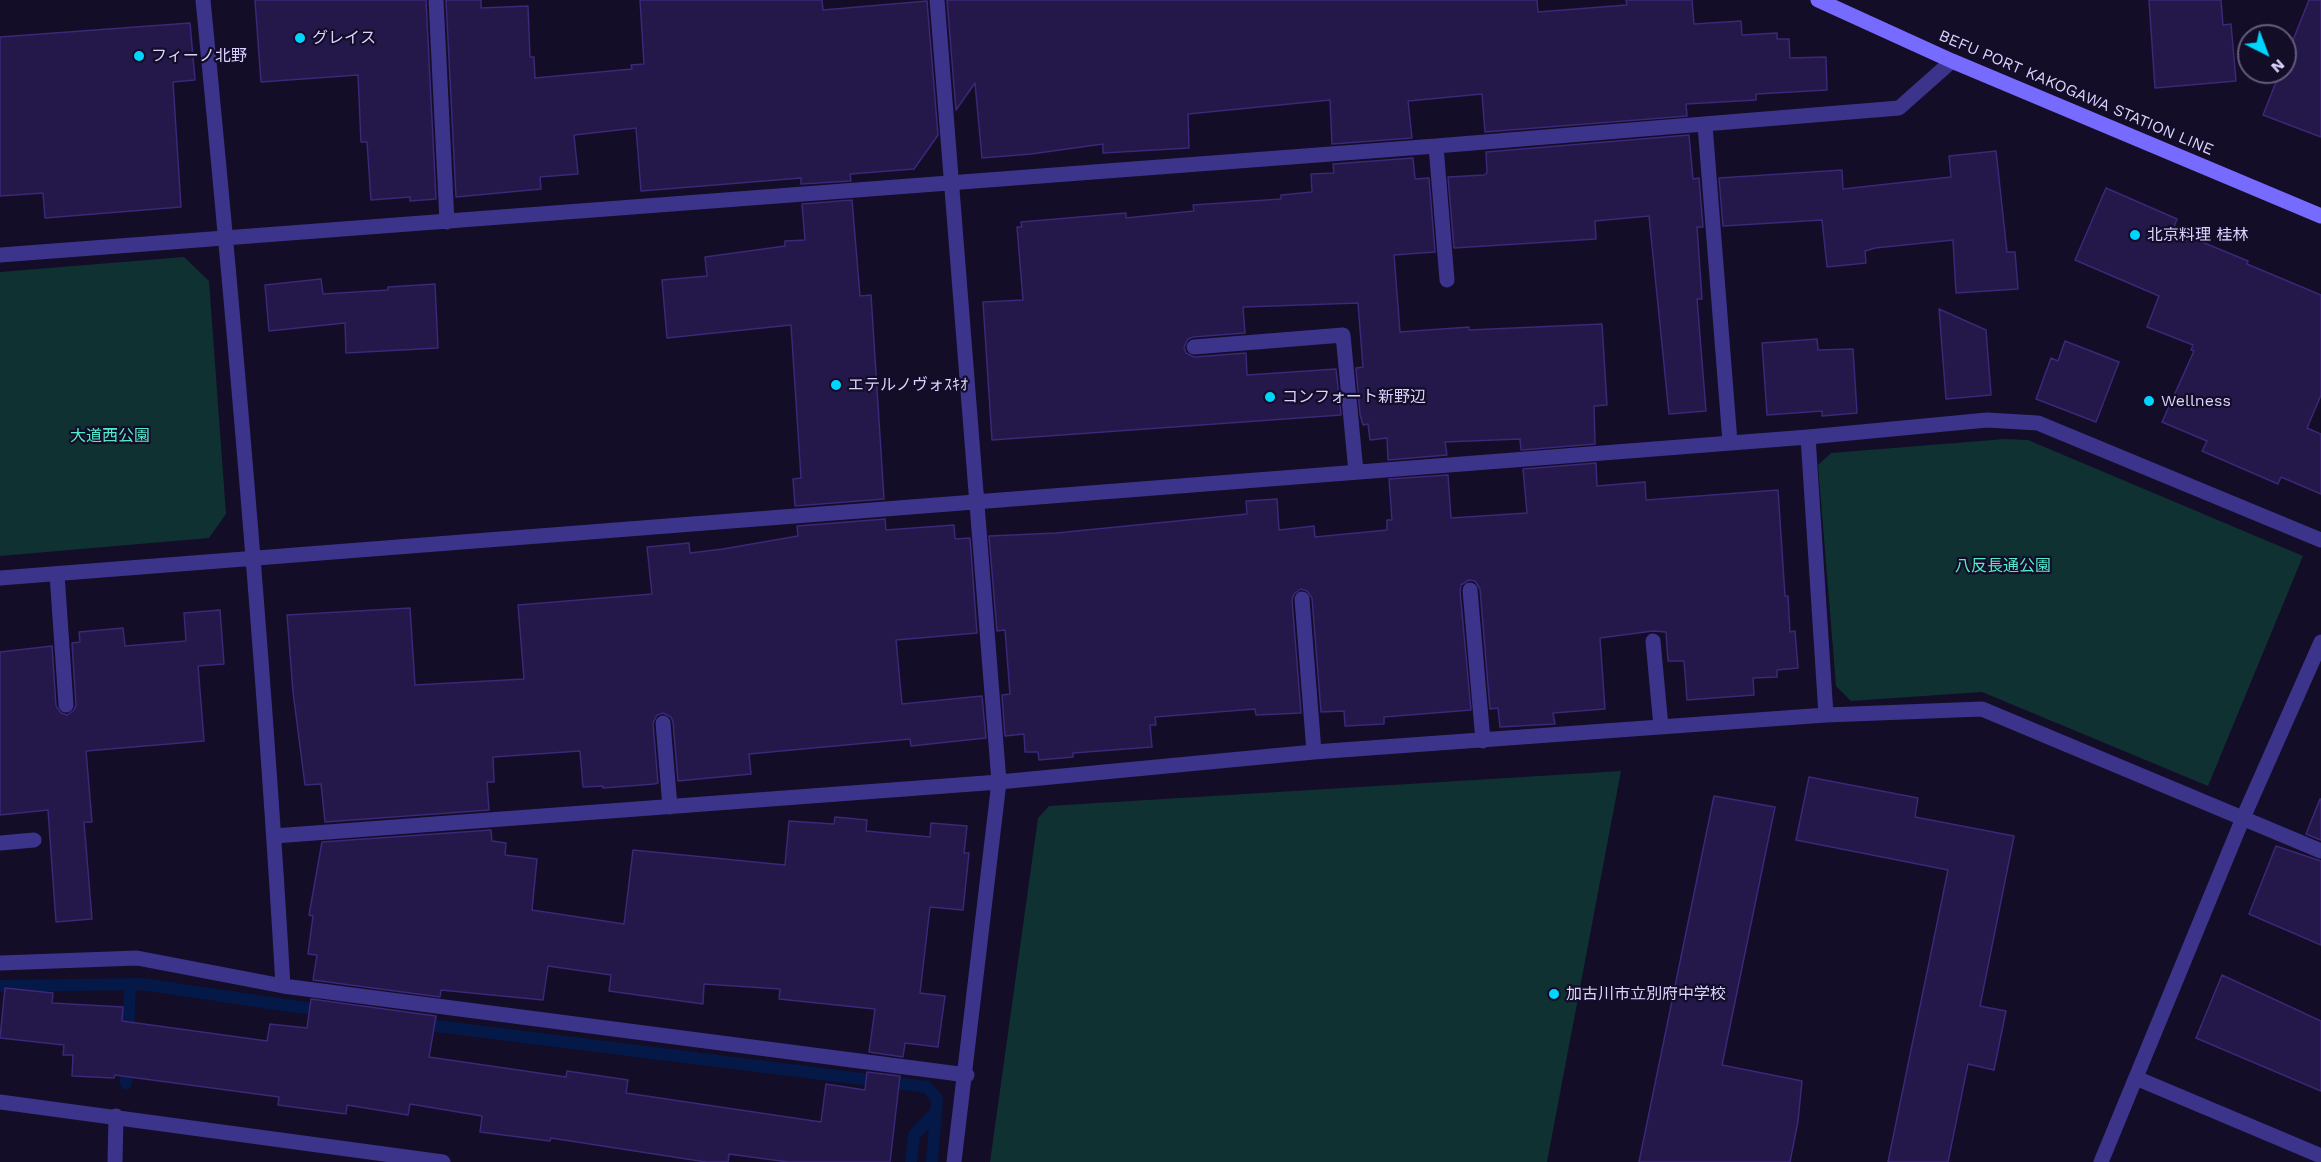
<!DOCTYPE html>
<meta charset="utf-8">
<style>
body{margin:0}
#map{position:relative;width:2321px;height:1162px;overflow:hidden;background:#130d27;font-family:"Work Sans",sans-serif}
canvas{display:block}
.north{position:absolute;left:2237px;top:24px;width:60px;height:60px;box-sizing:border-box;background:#130d27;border:2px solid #635c7d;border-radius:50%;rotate:138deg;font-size:16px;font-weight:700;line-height:24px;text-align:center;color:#dbd3ff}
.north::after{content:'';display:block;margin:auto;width:21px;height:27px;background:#00d5fe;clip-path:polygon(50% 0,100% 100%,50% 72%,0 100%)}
</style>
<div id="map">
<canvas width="2321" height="1162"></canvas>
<div class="north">N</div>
</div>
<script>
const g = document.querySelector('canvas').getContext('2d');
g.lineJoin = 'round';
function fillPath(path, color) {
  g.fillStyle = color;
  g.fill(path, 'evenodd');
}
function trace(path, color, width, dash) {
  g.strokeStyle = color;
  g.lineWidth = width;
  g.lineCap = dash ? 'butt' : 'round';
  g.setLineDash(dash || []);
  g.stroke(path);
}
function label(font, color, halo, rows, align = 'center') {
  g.font = font + ' "Work Sans","Noto Sans JP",sans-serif';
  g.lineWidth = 4.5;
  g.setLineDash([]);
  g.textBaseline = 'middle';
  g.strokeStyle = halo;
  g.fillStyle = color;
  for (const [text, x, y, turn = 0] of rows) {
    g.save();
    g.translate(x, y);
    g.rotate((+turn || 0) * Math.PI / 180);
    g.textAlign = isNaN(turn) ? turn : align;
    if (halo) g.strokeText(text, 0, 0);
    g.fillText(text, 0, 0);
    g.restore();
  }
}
fillPath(new Path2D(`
 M 184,257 L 209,281 L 226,514 L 209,538 L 0,556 L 0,272 Z
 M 2005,439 L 2028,440 L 2303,556 L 2208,786 L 1982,692 L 1851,701 L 1836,686 L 1818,465 L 1831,453 Z
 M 1621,771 L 1547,1162 L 990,1162 L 1038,818 L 1049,806 Z`), '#0f3132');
trace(new Path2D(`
 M 0,986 L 141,984 L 326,1011
 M 420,1024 L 927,1087 L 937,1099 L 936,1112 L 914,1135 L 911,1162
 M 128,1037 L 130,984
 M 126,1083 L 127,1060
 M 932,1162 L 936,1112`), '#051948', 12);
const building = new Path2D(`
 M 255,0 L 426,0 L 436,199 L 410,201 L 410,197 L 371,200 L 367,142 L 361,142 L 358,75 L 261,82 Z
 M 446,0 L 481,0 L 481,8 L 528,6 L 530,57 L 534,57 L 535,78 L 632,69 L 631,65 L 644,64 L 640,0 L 822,0 L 823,10 L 927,1 L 938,135 L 914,169 L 850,174 L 851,181 L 801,184 L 801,178 L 641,191 L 636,128 L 574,135 L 578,174 L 540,177 L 541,189 L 456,197 Z
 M 947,0 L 1537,0 L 1538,12 L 1627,5 L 1626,0 L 1692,0 L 1694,24 L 1741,21 L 1742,35 L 1777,33 L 1777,39 L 1789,39 L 1790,58 L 1826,57 L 1827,90 L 1756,94 L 1756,100 L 1686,104 L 1687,116 L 1485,132 L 1482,94 L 1408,101 L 1412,138 L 1332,144 L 1330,100 L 1188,114 L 1189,148 L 1103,153 L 1103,144 L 1031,154 L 982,158 L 975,83 L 956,110 Z
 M 2149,0 L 2221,0 L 2223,25 L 2231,24 L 2236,81 L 2155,88 Z
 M 2309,0 L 2321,0 L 2321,137 L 2263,115 L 2280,72 L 2285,72 L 2285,60 Z
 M 190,23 L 195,80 L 173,82 L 181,207 L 45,218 L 43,193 L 0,196 L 0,37 Z
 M 1689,135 L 1693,179 L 1699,178 L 1703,227 L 1697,227 L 1702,299 L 1697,299 L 1706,411 L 1669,414 L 1649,216 L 1595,221 L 1596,239 L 1454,248 L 1448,177 L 1484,175 L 1487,173 L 1486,152 Z
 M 1996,151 L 2007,252 L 2015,252 L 2018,289 L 1956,293 L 1953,240 L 1875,248 L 1865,251 L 1866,263 L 1827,267 L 1822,220 L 1723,226 L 1719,178 L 1842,170 L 1843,189 L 1951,177 L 1949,156 Z
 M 1413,158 L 1415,179 L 1429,178 L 1435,252 L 1394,255 L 1400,332 L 1469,327 L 1469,330 L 1602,324 L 1607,405 L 1594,406 L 1595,444 L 1521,450 L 1520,439 L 1445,442 L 1447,455 L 1388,460 L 1387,438 L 1370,440 L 1368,424 L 1363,425 L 1360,414 L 1356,368 L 1363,367 L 1358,303 L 1243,307 L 1245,333 L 1193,337 L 1188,339 L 1184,347 L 1186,353 L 1194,357 L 1246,353 L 1247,375 L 1336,369 L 1341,415 L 992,440 L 983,302 L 1023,300 L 1017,227 L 1022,227 L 1021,222 L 1126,213 L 1126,218 L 1194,211 L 1193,205 L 1281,199 L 1281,195 L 1312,192 L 1311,174 L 1334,173 L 1333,164 Z
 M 2106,188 L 2177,219 L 2173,230 L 2248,261 L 2247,264 L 2321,295 L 2321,395 L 2307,428 L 2321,434 L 2321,494 L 2281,477 L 2278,484 L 2202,451 L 2207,441 L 2162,422 L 2194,351 L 2191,350 L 2193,345 L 2147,327 L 2159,296 L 2075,260 Z
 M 852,200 L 860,296 L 871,295 L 884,499 L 795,506 L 793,479 L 801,478 L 791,325 L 667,338 L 662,280 L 707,276 L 705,257 L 785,246 L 785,241 L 805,240 L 802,204 Z
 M 321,279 L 323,294 L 388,290 L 388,287 L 435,284 L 438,348 L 346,353 L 345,323 L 269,331 L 265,285 Z
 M 1939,309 L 1986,330 L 1991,395 L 1946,399 Z
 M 1817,339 L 1818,350 L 1853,349 L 1857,413 L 1822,416 L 1822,411 L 1767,415 L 1762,343 Z
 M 2065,341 L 2119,362 L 2096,422 L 2036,399 L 2051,358 L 2058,361 Z
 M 1596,463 L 1597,486 L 1645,482 L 1646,500 L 1778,490 L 1785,596 L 1788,596 L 1790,632 L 1795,631 L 1798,668 L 1777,670 L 1777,677 L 1753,678 L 1754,695 L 1687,700 L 1684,661 L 1668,661 L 1666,632 L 1653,631 L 1600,638 L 1605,709 L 1553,713 L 1555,724 L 1500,727 L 1498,708 L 1490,709 L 1480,589 L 1475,581 L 1469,580 L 1461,585 L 1460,591 L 1471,710 L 1384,717 L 1384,724 L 1345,726 L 1344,711 L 1321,712 L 1312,598 L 1307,591 L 1301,589 L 1294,594 L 1292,600 L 1301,713 L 1256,715 L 1255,709 L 1155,717 L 1156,725 L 1150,725 L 1152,747 L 1073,753 L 1073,757 L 1039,760 L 1038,752 L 1025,752 L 1024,734 L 1005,736 L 1002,695 L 1010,694 L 1005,630 L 997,631 L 989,536 L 1056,533 L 1247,514 L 1246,501 L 1277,499 L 1279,530 L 1314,526 L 1315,537 L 1387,530 L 1387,520 L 1392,520 L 1389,479 L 1448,475 L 1451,518 L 1527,513 L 1523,469 Z
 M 885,519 L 886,530 L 954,525 L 955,539 L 970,538 L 977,633 L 896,640 L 902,704 L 982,696 L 986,738 L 911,746 L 910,739 L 749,754 L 751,774 L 678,781 L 673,722 L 671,717 L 663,713 L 657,715 L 653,723 L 658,783 L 654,784 L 603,788 L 603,786 L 583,787 L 580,751 L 493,757 L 494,782 L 487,782 L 489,810 L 325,822 L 321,784 L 305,785 L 293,692 L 287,615 L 410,608 L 415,685 L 524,679 L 518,605 L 652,594 L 647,547 L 689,543 L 690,553 L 723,549 L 798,536 L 797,526 Z
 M 220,610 L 224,664 L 198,666 L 204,741 L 86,751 L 92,822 L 84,822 L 92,919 L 56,922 L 48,810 L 0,815 L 0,652 L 52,646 L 56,706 L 61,713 L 67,715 L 74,710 L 76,705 L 72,643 L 80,642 L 79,632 L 123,628 L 125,646 L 186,641 L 184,613 Z
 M 1809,777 L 1918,798 L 1915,817 L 2014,836 L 1980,1006 L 2006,1011 L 1994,1070 L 1968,1064 L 1948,1162 L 1888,1162 L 1948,870 L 1796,840 Z
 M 1714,796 L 1775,807 L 1722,1065 L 1802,1081 L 1798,1121 L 1790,1162 L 1639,1162 Z
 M 2320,799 L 2321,799 L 2321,840 L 2306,834 Z
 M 835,817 L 867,820 L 866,831 L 930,837 L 931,823 L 967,826 L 964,853 L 969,853 L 963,910 L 930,907 L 920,993 L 945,996 L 938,1047 L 905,1043 L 903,1057 L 869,1052 L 875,1009 L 779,999 L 780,989 L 704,984 L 703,1004 L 609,991 L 611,975 L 548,966 L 543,1000 L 441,990 L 440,997 L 313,980 L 317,955 L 308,954 L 313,916 L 309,915 L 322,842 L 491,830 L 492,841 L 506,843 L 505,855 L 537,859 L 532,910 L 624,924 L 633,850 L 785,865 L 789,821 L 834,824 Z
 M 2276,846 L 2321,861 L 2321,945 L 2249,914 Z
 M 2222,975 L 2321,1021 L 2321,1091 L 2196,1038 Z
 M 5,988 L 53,993 L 52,1003 L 123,1007 L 122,1021 L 267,1041 L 270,1024 L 307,1028 L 311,999 L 436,1016 L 429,1057 L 566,1077 L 567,1071 L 628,1080 L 626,1093 L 821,1122 L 826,1084 L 865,1090 L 867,1072 L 900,1076 L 890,1162 L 788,1162 L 729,1154 L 728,1162 L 706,1162 L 551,1138 L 550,1141 L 480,1132 L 482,1116 L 410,1104 L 408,1115 L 347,1105 L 346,1114 L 278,1105 L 279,1097 L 115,1075 L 114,1078 L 72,1076 L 73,1055 L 63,1055 L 64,1045 L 0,1038 Z`);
fillPath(building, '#24174a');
trace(building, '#3c2778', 1.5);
trace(new Path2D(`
 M 203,0 C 235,328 264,657 283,986
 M 436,0 L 447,222
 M 937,0 L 999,782 L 954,1162
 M 1705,125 L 1730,442
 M 1436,146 L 1447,280
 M 0,255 L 1436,146 L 1899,108 L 1952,61
 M 1194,347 L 1343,335 L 1356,472
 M 1808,437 L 1826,715
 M 57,574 L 66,705
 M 0,578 L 1808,437 L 1987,420 L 2038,423 L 2321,540
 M 1470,590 L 1483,741
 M 1302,599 L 1314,752
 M 1653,641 L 1661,727
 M 663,723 L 670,807
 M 274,836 L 999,782 L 1314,752 L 1826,715 L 1982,709 L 2321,851
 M 0,843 L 34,840
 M 0,963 L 137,958 L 283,986 L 967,1075
 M 2136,1078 L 2321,1156
 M 0,1102 L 443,1162
 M 115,1162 L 116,1116
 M 2101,1162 L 2243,818 L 2321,642`), '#3c338b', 15);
trace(new Path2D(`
 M 1818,0 L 1952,61 L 2321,216`), '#766aff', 15);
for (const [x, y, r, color] of [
 [300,38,6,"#00d5fe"],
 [139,56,6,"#00d5fe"],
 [2135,235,6,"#00d5fe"],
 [836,385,6,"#00d5fe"],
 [1270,397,6,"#00d5fe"],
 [2149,401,6,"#00d5fe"],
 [1554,994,6,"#00d5fe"]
]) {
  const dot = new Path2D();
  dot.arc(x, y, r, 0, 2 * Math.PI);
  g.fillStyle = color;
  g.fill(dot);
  trace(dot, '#130d27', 2);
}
label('16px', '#dbd3ff', '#130d27', [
 ["グレイス",312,38],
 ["フィーノ北野",151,56],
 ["北京料理 桂林",2147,235],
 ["エテルノヴォｽｷｵ",848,385],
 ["コンフォート新野辺",1282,397],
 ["Wellness",2161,401],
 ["加古川市立別府中学校",1566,994]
], 'left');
label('16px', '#dbd3ff', '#130d27', [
 ["BEFU PORT KAKOGAWA STATION LINE",2076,93,23]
]);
label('16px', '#53ebce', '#130d27', [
 ["大道西公園",110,436],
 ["八反長通公園",2003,566]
]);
</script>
